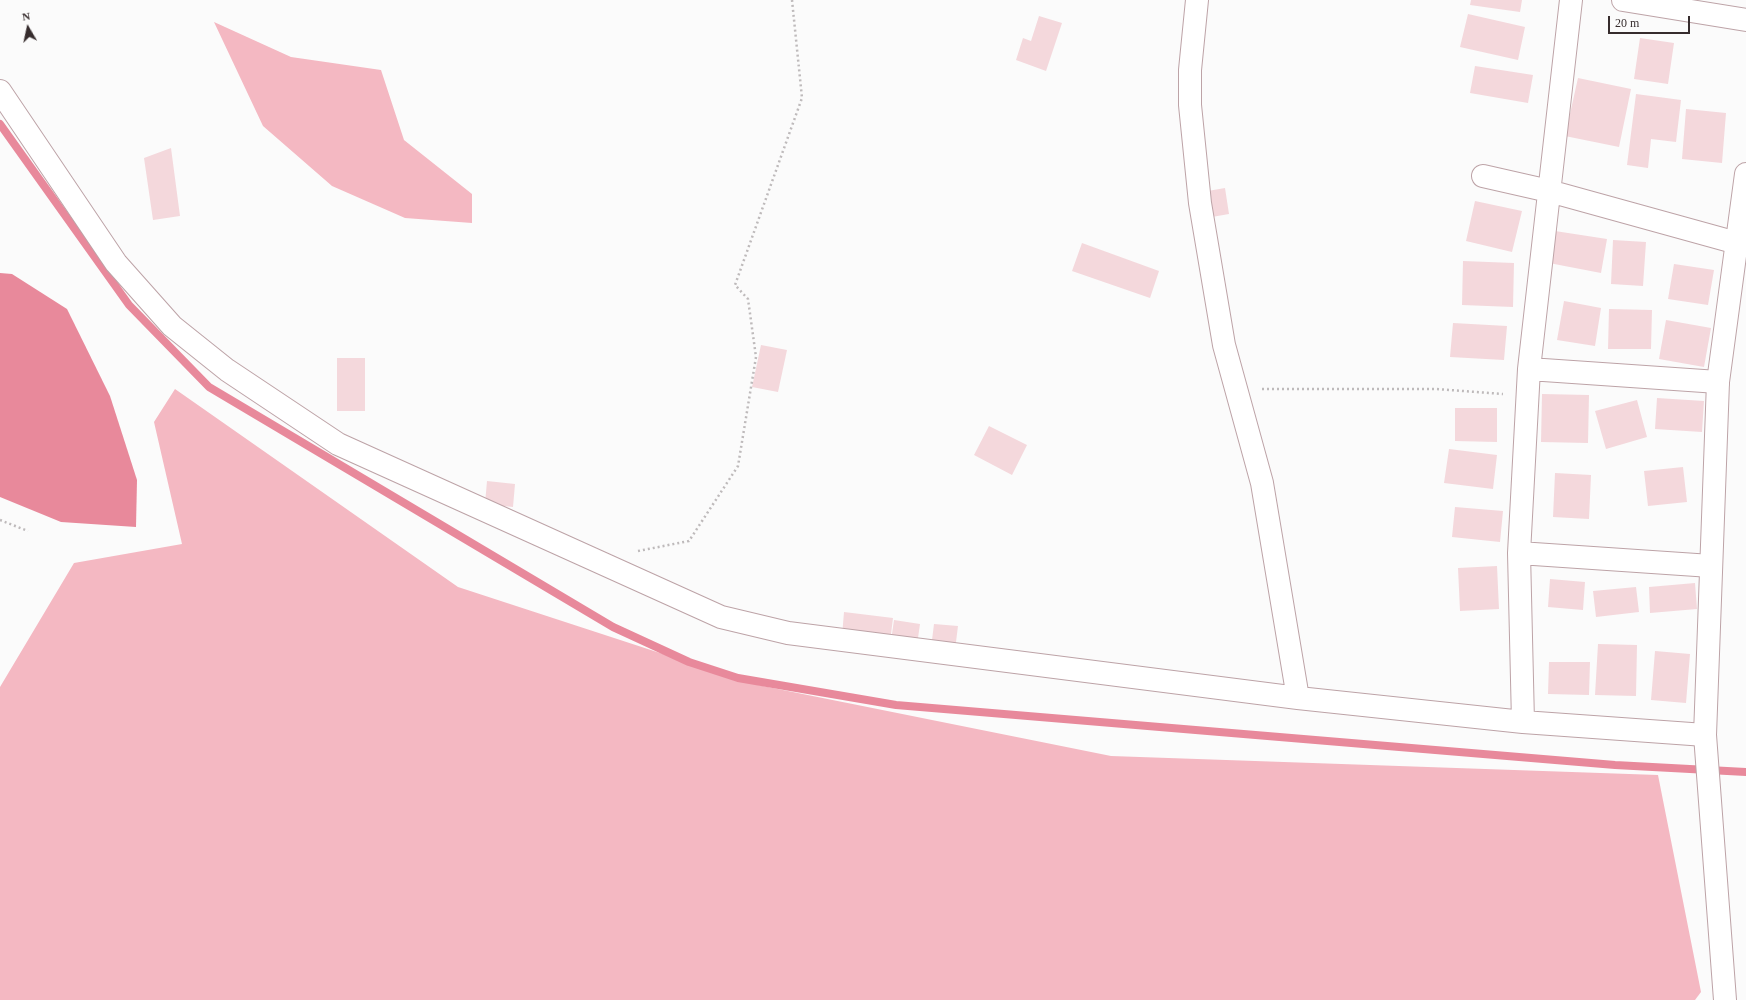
<!DOCTYPE html>
<style>
body{margin:0}
#map{position:relative;width:1746px;height:1000px;overflow:hidden;background:#fbfbfb;font-family:"Times New Roman",serif}
canvas{display:block}
.north{position:absolute;left:8px;top:8px;width:40px;height:40px;-webkit-text-stroke:3px #fbfbfb;paint-order:stroke;rotate:351deg;font-size:11px;font-weight:700;line-height:16px;text-align:center;color:#362c2d}
.north::after{content:'';display:block;margin:auto;width:14px;height:18px;background:#362c2d;clip-path:polygon(50% 0,100% 100%,50% 72%,0 100%)}
.scale{position:absolute;left:1608px;top:16px;width:82px;height:18px;box-sizing:border-box;border:2px solid #362c2d;border-top:0;padding-left:5px;font-size:12px;line-height:14px;white-space:nowrap;color:#362c2d;-webkit-text-stroke:3px #fbfbfb;paint-order:stroke}
</style>
<div id="map">
<canvas width="1746" height="1000"></canvas>
<div class="north">N</div>
<div class="scale">20 m</div>
</div>
<script>
const g = document.querySelector('canvas').getContext('2d');
g.lineJoin = 'round';
function fillPath(path, color) {
  g.fillStyle = color;
  g.fill(path, 'evenodd');
}
function trace(path, color, width, dash) {
  g.strokeStyle = color;
  g.lineWidth = width;
  g.lineCap = dash ? 'butt' : 'round';
  g.setLineDash(dash || []);
  g.stroke(path);
}
fillPath(new Path2D(`
 M 214,22 L 291,57 L 381,70 L 404,140 L 472,194 L 472,223 L 405,218 L 332,186 L 263,126 Z
 M 175,389 L 458,587 L 758,685 L 1111,756 L 1658,775 L 1701,992 L 1695,1000 L 0,1000 L 0,687 L 74,563 L 182,544 L 154,422 Z`), '#f4b8c2');
fillPath(new Path2D(`
 M 0,273 L 12,274 L 67,309 L 110,396 L 137,480 L 136,527 L 61,522 L 0,497 Z`), '#e8899b');
trace(new Path2D(`
 M 0,124 L 129,305 L 209,387 L 613,627 L 689,662 L 738,678 L 896,705 L 1615,765 L 1746,772`), '#e8899b', 8);
fillPath(new Path2D(`
 M 1471,0 L 1522,0 L 1520,12 L 1470,5 Z
 M 1468,14 L 1525,27 L 1518,60 L 1460,47 Z
 M 1039,16 L 1062,23 L 1046,71 L 1016,60 L 1023,38 L 1031,41 Z
 M 1640,38 L 1674,43 L 1668,84 L 1634,79 Z
 M 1475,66 L 1533,75 L 1528,103 L 1470,93 Z
 M 1578,78 L 1631,89 L 1619,147 L 1565,136 Z
 M 1636,94 L 1681,100 L 1676,142 L 1651,139 L 1648,168 L 1627,165 Z
 M 1686,109 L 1726,113 L 1722,163 L 1682,159 Z
 M 171,148 L 180,216 L 153,220 L 144,158 Z
 M 1225,188 L 1229,214 L 1206,218 L 1202,192 Z
 M 1475,201 L 1522,211 L 1512,252 L 1466,241 Z
 M 1555,231 L 1607,239 L 1601,273 L 1549,263 Z
 M 1613,240 L 1646,242 L 1643,286 L 1611,284 Z
 M 1082,243 L 1159,271 L 1150,298 L 1072,271 Z
 M 1463,261 L 1514,263 L 1513,307 L 1462,305 Z
 M 1674,264 L 1714,270 L 1708,305 L 1668,299 Z
 M 1564,301 L 1601,308 L 1595,346 L 1557,340 Z
 M 1609,309 L 1652,310 L 1651,349 L 1608,349 Z
 M 1666,320 L 1711,328 L 1704,367 L 1659,359 Z
 M 1453,323 L 1507,326 L 1504,360 L 1450,357 Z
 M 761,345 L 787,350 L 778,392 L 752,387 Z
 M 337,358 L 365,358 L 365,411 L 337,411 Z
 M 1542,394 L 1589,395 L 1588,443 L 1541,442 Z
 M 1657,398 L 1704,401 L 1702,432 L 1655,429 Z
 M 1637,400 L 1647,437 L 1606,449 L 1595,411 Z
 M 1455,408 L 1497,408 L 1497,442 L 1455,441 Z
 M 989,426 L 1027,445 L 1012,475 L 974,455 Z
 M 1449,449 L 1497,455 L 1493,489 L 1444,483 Z
 M 1683,467 L 1687,502 L 1648,506 L 1644,471 Z
 M 1555,473 L 1591,475 L 1589,519 L 1553,517 Z
 M 487,481 L 515,484 L 513,507 L 485,504 Z
 M 1455,507 L 1503,511 L 1500,542 L 1452,537 Z
 M 1497,566 L 1499,609 L 1460,611 L 1458,568 Z
 M 1550,579 L 1585,582 L 1583,610 L 1548,607 Z
 M 1695,583 L 1697,609 L 1650,613 L 1649,587 Z
 M 1636,587 L 1639,612 L 1596,617 L 1593,591 Z
 M 844,612 L 893,618 L 890,642 L 842,636 Z
 M 894,620 L 920,624 L 917,645 L 891,641 Z
 M 934,624 L 958,626 L 955,650 L 931,648 Z
 M 1598,644 L 1637,645 L 1636,696 L 1595,695 Z
 M 1655,651 L 1690,654 L 1686,703 L 1651,700 Z
 M 1549,662 L 1590,662 L 1589,695 L 1548,694 Z`), '#f4d8dc');
const minor = new Path2D(`
 M 1197,0 L 1190,70 L 1190,105 L 1200,203 L 1224,345 L 1262,483 L 1298,698
 M 1623,0 L 1746,20
 M 0,91 L 116,263 L 172,326 L 227,370 L 338,444 L 721,617 L 788,633 L 1298,698 L 1523,722 L 1705,735
 M 1483,176 L 1549,191 L 1737,243
 M 1529,369 L 1718,382
 M 1519,553 L 1711,566
 M 1523,722 L 1519,553 L 1529,369 L 1571,0`);
const tertiary = new Path2D(`
 M 1725,1000 L 1705,735 L 1718,382 L 1746,174`);
trace(minor, '#bda3a7', 24);
trace(tertiary, '#bda3a7', 24);
trace(new Path2D(`
 M 1262,389 L 1436,389 L 1503,394
 M 0,520 L 28,531
 M 638,551 L 689,541 L 738,466 L 756,357 L 748,299 L 735,285 L 802,98 L 792,0`), '#bebabb', 2.5, [2, 3]);
trace(minor, '#fff', 22);
trace(tertiary, '#fff', 22);
</script>
